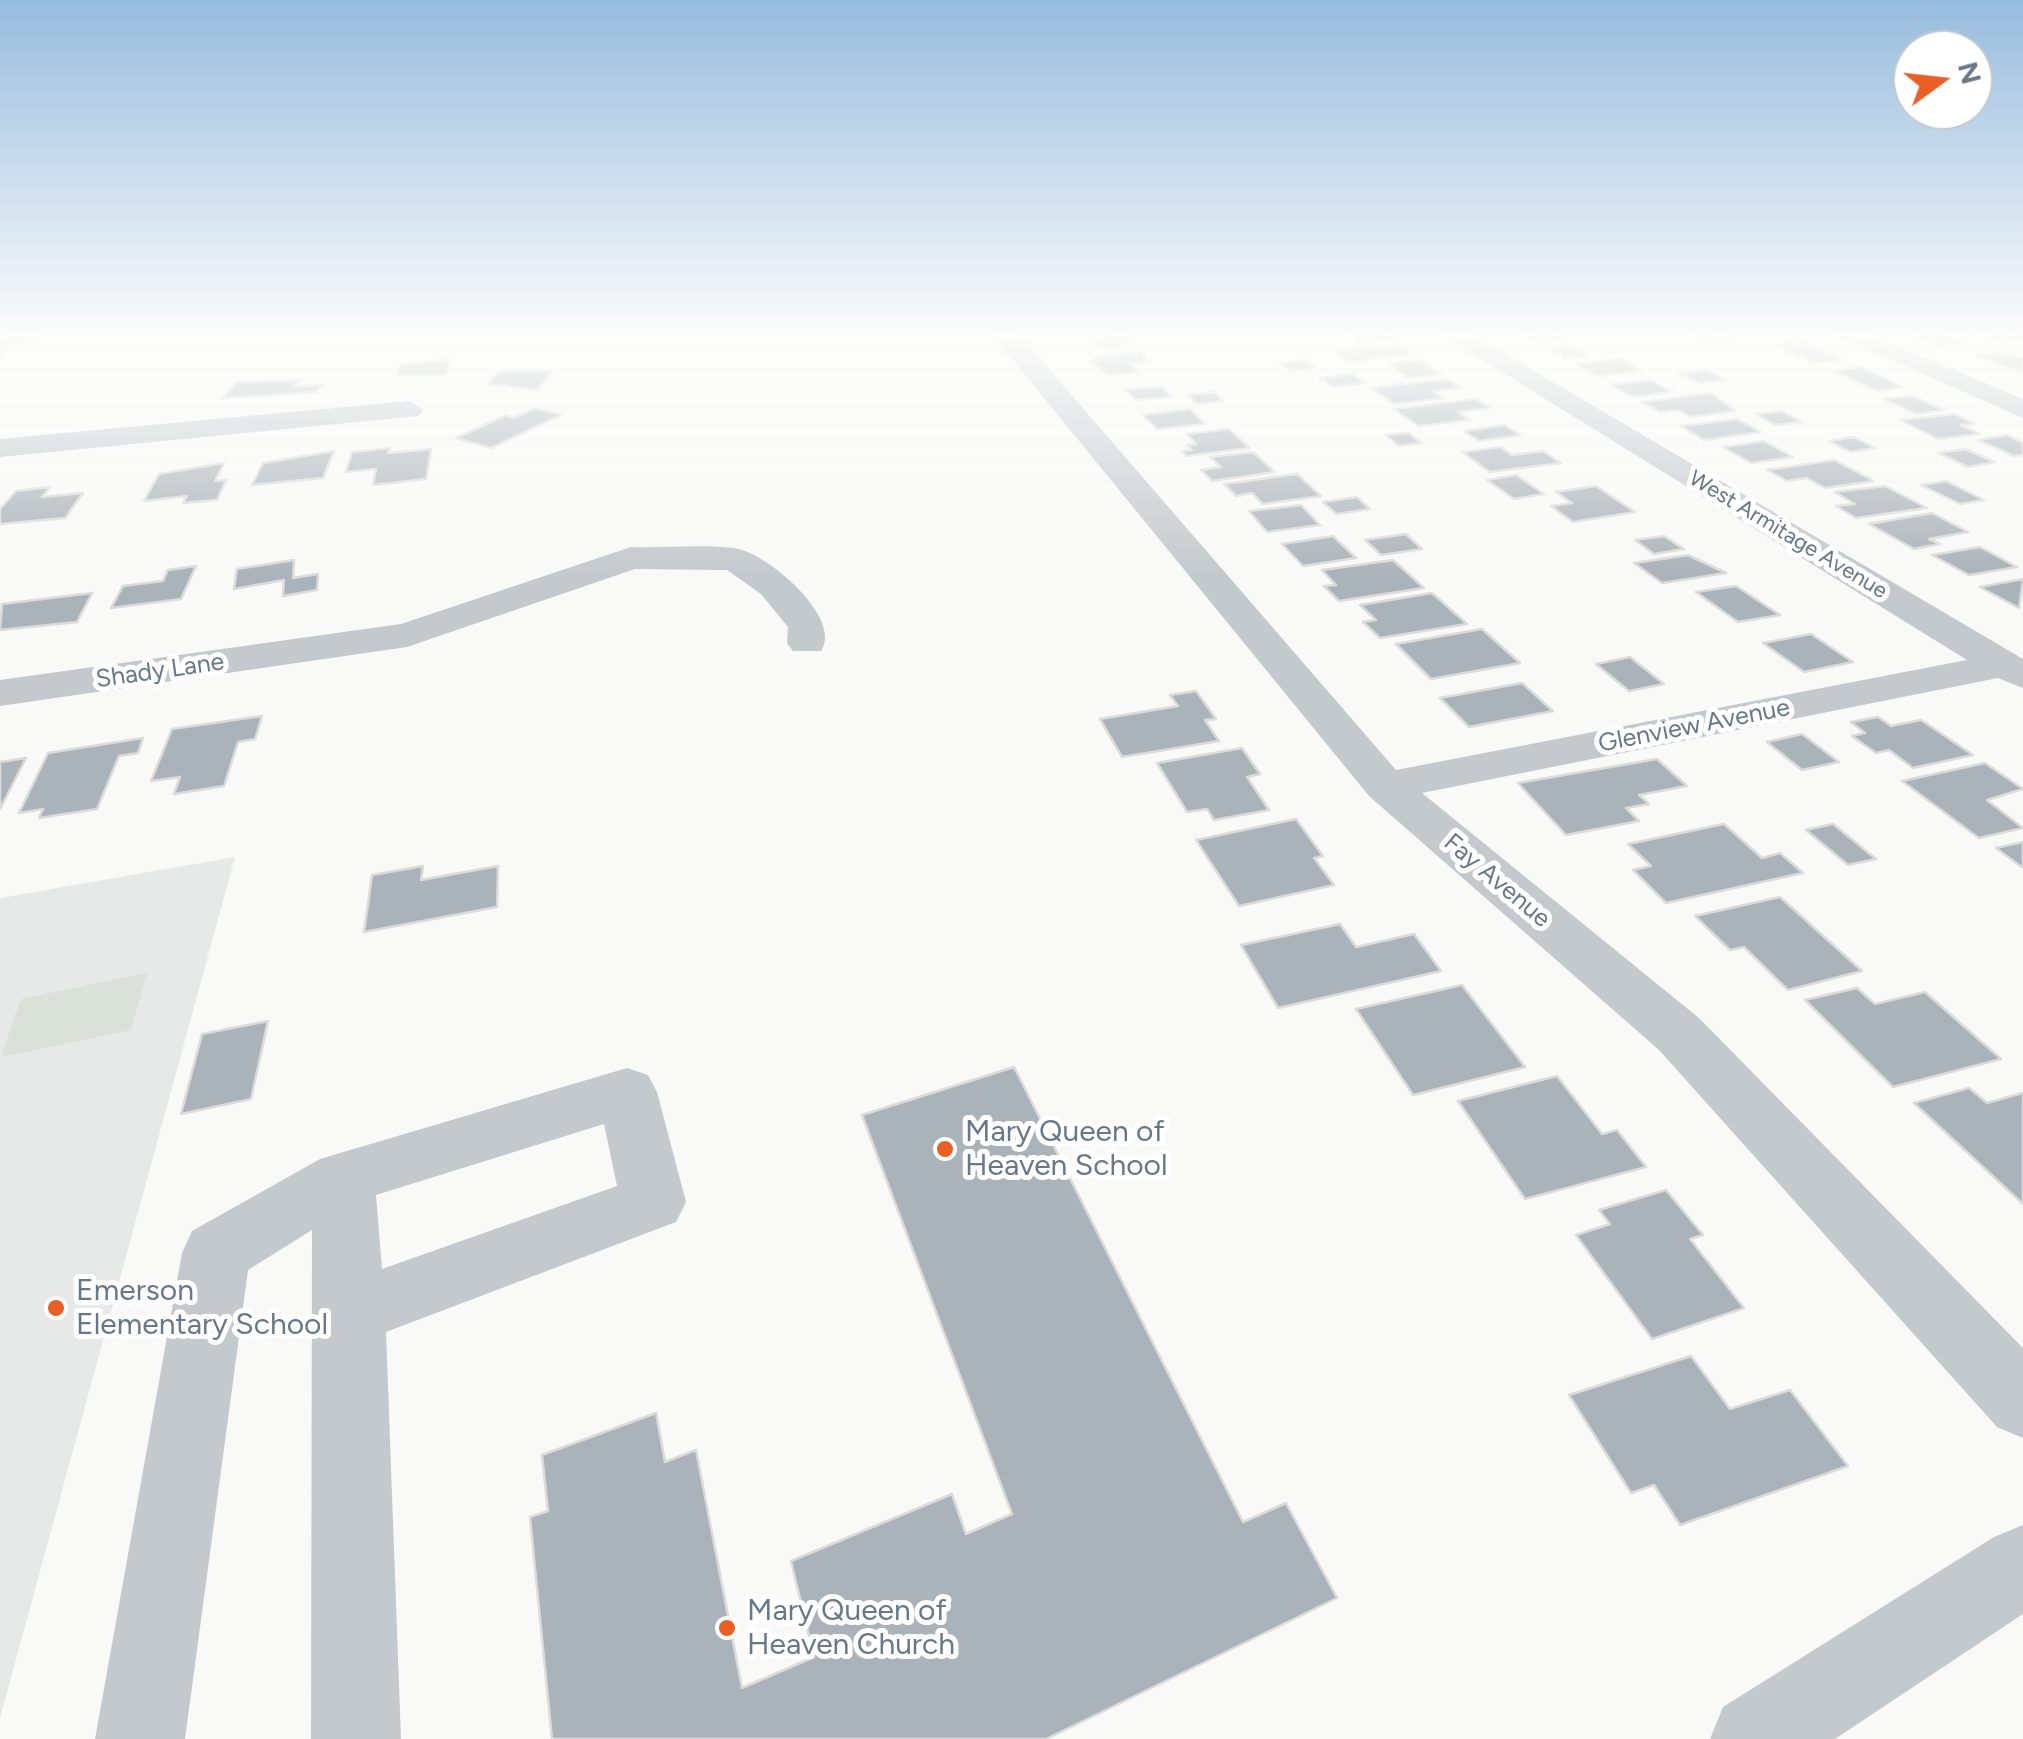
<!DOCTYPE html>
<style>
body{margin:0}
#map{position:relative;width:2023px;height:1739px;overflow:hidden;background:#f9f9f7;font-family:Figtree,sans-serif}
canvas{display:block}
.north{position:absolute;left:1893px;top:30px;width:100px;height:100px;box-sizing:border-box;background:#fff;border:2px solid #c2c9d0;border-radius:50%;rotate:75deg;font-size:28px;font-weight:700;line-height:40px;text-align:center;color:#677889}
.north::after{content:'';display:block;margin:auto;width:35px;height:45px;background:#e96027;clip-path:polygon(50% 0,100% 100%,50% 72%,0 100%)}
</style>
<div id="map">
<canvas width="2023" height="1739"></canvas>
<div class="north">N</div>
</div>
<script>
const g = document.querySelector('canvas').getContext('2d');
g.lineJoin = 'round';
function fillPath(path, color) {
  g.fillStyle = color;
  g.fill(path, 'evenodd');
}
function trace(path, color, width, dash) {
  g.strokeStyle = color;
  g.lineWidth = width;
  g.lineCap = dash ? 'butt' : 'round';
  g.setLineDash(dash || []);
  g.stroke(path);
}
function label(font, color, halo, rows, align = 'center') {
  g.font = font + ' Figtree,sans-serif';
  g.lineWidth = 10;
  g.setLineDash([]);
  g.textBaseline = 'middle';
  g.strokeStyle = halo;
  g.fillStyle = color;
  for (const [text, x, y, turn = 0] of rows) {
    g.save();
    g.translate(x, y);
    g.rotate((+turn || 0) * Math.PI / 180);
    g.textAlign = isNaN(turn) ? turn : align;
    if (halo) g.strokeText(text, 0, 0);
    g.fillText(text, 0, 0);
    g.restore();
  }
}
fillPath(new Path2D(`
 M 235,857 L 0,1718 L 0,898 Z`), '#e7e8e8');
fillPath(new Path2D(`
 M 147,973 L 131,1030 L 1,1057 L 21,999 Z`), '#dae1d8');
const building = new Path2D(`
 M 40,332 L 38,341 L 7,346 L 0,360 L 0,339 Z
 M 1344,332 L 1387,332 L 1396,338 L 1357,342 Z
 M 1520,332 L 1554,332 L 1566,339 L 1538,342 Z
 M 1714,332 L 1733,341 L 1709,344 L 1686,333 Z
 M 1906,332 L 1958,332 L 1962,334 L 1947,336 L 1967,344 L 1941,347 Z
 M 2009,332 L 2023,338 L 1998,341 L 1978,334 Z
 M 1128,335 L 1138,344 L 1101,348 L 1091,339 Z
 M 1801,342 L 1842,360 L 1815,363 L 1775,345 Z
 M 1398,346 L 1412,354 L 1350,362 L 1337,353 Z
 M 1571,346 L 1588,356 L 1565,358 L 1548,348 Z
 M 1141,352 L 1150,361 L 1130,364 L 1139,372 L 1109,375 L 1090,362 L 1098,361 L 1095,357 Z
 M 1999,353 L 2023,358 L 2023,372 L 1976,356 Z
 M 1621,359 L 1643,371 L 1597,376 L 1576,364 Z
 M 450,360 L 446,375 L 397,375 L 400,364 Z
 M 1306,360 L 1317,368 L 1290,371 L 1280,363 Z
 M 1420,360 L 1440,374 L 1409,378 L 1389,364 Z
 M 1860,367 L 1904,387 L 1877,391 L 1833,371 Z
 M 1706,370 L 1726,380 L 1700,383 L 1680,374 Z
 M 500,371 L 553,371 L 537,390 L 488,384 Z
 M 1352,374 L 1366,383 L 1333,387 L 1320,378 Z
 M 1448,379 L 1461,388 L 1433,391 L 1444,398 L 1394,404 L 1371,388 Z
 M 300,380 L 294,386 L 322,385 L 316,392 L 222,398 L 237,382 Z
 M 1651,380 L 1672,392 L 1632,397 L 1611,385 Z
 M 1162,387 L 1171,397 L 1135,400 L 1126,390 Z
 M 1214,392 L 1223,401 L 1197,404 L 1188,395 Z
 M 1711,393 L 1736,411 L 1691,417 L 1678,410 L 1660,412 L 1642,402 Z
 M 1912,396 L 1944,410 L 1916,414 L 1884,399 Z
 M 1476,399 L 1490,408 L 1458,412 L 1469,420 L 1419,426 L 1394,409 Z
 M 535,408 L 561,415 L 491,448 L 456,438 L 506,415 L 514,418 Z
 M 1190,409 L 1205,424 L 1157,429 L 1143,415 Z
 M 1782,411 L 1802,422 L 1775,425 L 1755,414 Z
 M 1955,414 L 1975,424 L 1961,425 L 1980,434 L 1938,439 L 1900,420 Z
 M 1737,419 L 1761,432 L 1704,440 L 1681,426 Z
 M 1505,425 L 1520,435 L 1479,441 L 1464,431 Z
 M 1229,429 L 1250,448 L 1186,456 L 1182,451 L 1192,450 L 1187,445 L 1196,444 L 1187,434 Z
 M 1409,433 L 1421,443 L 1398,446 L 1386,435 Z
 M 2007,435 L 2023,443 L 2023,455 L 2014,456 L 1978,440 Z
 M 1854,437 L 1875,448 L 1850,452 L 1829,441 Z
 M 1764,441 L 1793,457 L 1751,463 L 1723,447 Z
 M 1501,447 L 1512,455 L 1543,451 L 1561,463 L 1490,472 L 1462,452 Z
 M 390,448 L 388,453 L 431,449 L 426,479 L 373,485 L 376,469 L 346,472 L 352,452 Z
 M 1965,449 L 1995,462 L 1968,467 L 1939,453 Z
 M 334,451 L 323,478 L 252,485 L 263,463 Z
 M 1253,452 L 1275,472 L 1212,481 L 1201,470 L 1221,467 L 1210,457 Z
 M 1834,460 L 1874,481 L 1825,488 L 1807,478 L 1787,481 L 1767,470 Z
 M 224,463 L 215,481 L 226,480 L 217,500 L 183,503 L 187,496 L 144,501 L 159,474 Z
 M 1297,474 L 1321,496 L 1263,504 L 1252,493 L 1236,496 L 1224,484 Z
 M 1516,475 L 1544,494 L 1514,499 L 1487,480 Z
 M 1946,481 L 1984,500 L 1960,504 L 1921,485 Z
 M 1596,486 L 1635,512 L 1573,522 L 1551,506 L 1572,503 L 1556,492 Z
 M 1885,486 L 1927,508 L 1856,518 L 1836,506 L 1855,504 L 1834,492 Z
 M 50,487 L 42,497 L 83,493 L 65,518 L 0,524 L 0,509 L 16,491 Z
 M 1357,497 L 1370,509 L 1336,514 L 1323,502 Z
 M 1301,505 L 1320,525 L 1267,532 L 1249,511 Z
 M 1932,513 L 1968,532 L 1929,539 L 1940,544 L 1914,549 L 1869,524 Z
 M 1406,534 L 1422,549 L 1381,555 L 1365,540 Z
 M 1333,536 L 1356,558 L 1303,566 L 1282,544 Z
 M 1664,536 L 1684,549 L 1654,554 L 1635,540 Z
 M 1980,547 L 2017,567 L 1969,575 L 1932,555 Z
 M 1688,555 L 1726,573 L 1662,583 L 1634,563 Z
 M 294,560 L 293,578 L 318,574 L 317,590 L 283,596 L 284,580 L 234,589 L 237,569 Z
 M 1393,560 L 1424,588 L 1339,601 L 1324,586 L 1336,585 L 1322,570 Z
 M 196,566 L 181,599 L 111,608 L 123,586 L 163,581 L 168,570 Z
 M 2023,579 L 2019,608 L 1980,587 Z
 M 1736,586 L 1780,615 L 1738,622 L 1696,592 Z
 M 92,593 L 77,622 L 0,630 L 2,604 Z
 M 1432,593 L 1467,624 L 1380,638 L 1363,622 L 1376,620 L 1360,605 Z
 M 1482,629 L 1520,663 L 1431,679 L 1396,644 Z
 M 1811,634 L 1853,662 L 1804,672 L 1763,643 Z
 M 1630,657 L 1664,684 L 1629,691 L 1596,664 Z
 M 1522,683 L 1553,711 L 1469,727 L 1440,698 Z
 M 1196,691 L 1216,719 L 1205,720 L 1219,741 L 1122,757 L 1100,719 L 1178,706 L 1170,695 Z
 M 262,716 L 255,739 L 238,742 L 224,786 L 174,794 L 180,777 L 151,781 L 172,729 Z
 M 1878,717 L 1891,726 L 1921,720 L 1973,755 L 1913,768 L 1889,750 L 1876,753 L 1852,736 L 1865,733 L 1851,722 Z
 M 1802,734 L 1839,762 L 1802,770 L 1767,742 Z
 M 143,738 L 138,753 L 119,756 L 97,809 L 39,818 L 43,809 L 19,813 L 48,753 Z
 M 1242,748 L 1260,774 L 1247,777 L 1269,810 L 1214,820 L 1207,809 L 1187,812 L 1157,763 Z
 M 26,758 L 0,809 L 0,762 Z
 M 1657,759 L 1687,786 L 1639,795 L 1649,804 L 1626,808 L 1639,821 L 1566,835 L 1518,783 Z
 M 1985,763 L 2023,789 L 1987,800 L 2023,828 L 1979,838 L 1902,781 Z
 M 1296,819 L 1323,856 L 1314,858 L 1334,885 L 1239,906 L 1196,840 Z
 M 1724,824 L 1762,858 L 1780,853 L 1803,873 L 1666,903 L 1633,870 L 1651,866 L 1628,844 Z
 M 1833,824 L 1876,859 L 1848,865 L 1806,830 Z
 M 2023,842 L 2023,868 L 1996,848 Z
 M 423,866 L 421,880 L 498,866 L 497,907 L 364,932 L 372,875 Z
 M 1780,897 L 1862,971 L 1788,990 L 1744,947 L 1730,950 L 1695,916 Z
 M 1340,924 L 1356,947 L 1414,934 L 1441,971 L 1278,1008 L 1241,945 Z
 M 1462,985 L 1525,1067 L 1413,1095 L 1356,1009 Z
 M 1857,988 L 1875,1004 L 1925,992 L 2001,1059 L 1893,1087 L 1805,1000 Z
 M 268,1021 L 251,1099 L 181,1114 L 202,1034 Z
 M 1014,1067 L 1243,1522 L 1286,1503 L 1337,1598 L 1046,1739 L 552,1739 L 530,1517 L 548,1511 L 542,1455 L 656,1413 L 665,1462 L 696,1450 L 742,1688 L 814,1657 L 791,1561 L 952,1494 L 966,1534 L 1012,1514 L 862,1115 Z
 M 1557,1076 L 1602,1134 L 1617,1130 L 1646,1167 L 1525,1199 L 1458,1101 Z
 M 1969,1088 L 1987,1103 L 2023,1093 L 2023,1204 L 1914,1103 Z
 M 1666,1190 L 1703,1235 L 1690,1239 L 1744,1308 L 1652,1339 L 1576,1235 L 1610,1224 L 1599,1210 Z
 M 1691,1356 L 1730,1409 L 1790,1390 L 1848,1466 L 1680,1525 L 1654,1485 L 1631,1493 L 1569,1395 Z`);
fillPath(building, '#abb3ba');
trace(building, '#dbdbd9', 2.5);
fillPath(new Path2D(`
 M 990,332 L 1017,332 L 1396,770 L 1967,660 L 1437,332 L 1468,332 L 2023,659 L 2023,688 L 1998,678 L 1422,793 L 1699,1018 L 2023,1348 L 2023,1438 L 1997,1427 L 1659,1050 L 1369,796 Z
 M 1828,332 L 1863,332 L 2023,399 L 2023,418 Z
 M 409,401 L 423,410 L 419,416 L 0,457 L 0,439 Z
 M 631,547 C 665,548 701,544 734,548 C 767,552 844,619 821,651 L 793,651 L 787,643 L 788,627 L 761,594 L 727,570 L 635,569 L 407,647 L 0,706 L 0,680 L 401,624 Z
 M 627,1068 L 648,1075 L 657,1092 L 686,1202 L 676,1222 L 386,1332 L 401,1739 L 311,1739 L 312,1230 L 248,1270 L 185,1739 L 95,1739 L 182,1253 L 192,1231 L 320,1159 ZM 604,1124 L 617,1186 L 382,1269 L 376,1195 Z
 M 2023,1525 L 2023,1614 L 1835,1739 L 1710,1739 L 1723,1707 L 1994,1537 Z`), '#c4c9cd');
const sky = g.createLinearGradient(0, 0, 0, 576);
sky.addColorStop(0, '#97bcdd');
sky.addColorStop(0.58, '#fcfcfb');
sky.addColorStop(1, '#fcfcfb00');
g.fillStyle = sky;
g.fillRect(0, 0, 2023, 576);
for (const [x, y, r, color] of [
 [945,1149,10,"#e96027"],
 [56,1308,10,"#e96027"],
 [727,1628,10,"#e96027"]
]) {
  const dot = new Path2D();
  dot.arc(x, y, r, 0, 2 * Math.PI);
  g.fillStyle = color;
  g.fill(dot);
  trace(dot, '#fff', 4);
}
label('22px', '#677889', '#fff', [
 ["West Armitage Avenue",1788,535,31]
]);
label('25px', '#677889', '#fff', [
 ["Shady Lane",160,671,-8],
 ["Glenview Avenue",1694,726,-11],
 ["Fay Avenue",1497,881,40]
]);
label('30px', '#677889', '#fff', [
 ["Mary Queen of",965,1132],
 ["Heaven School",965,1166],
 ["Emerson",76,1291],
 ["Elementary School",76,1325],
 ["Mary Queen of",747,1611],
 ["Heaven Church",747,1645]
], 'left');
</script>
